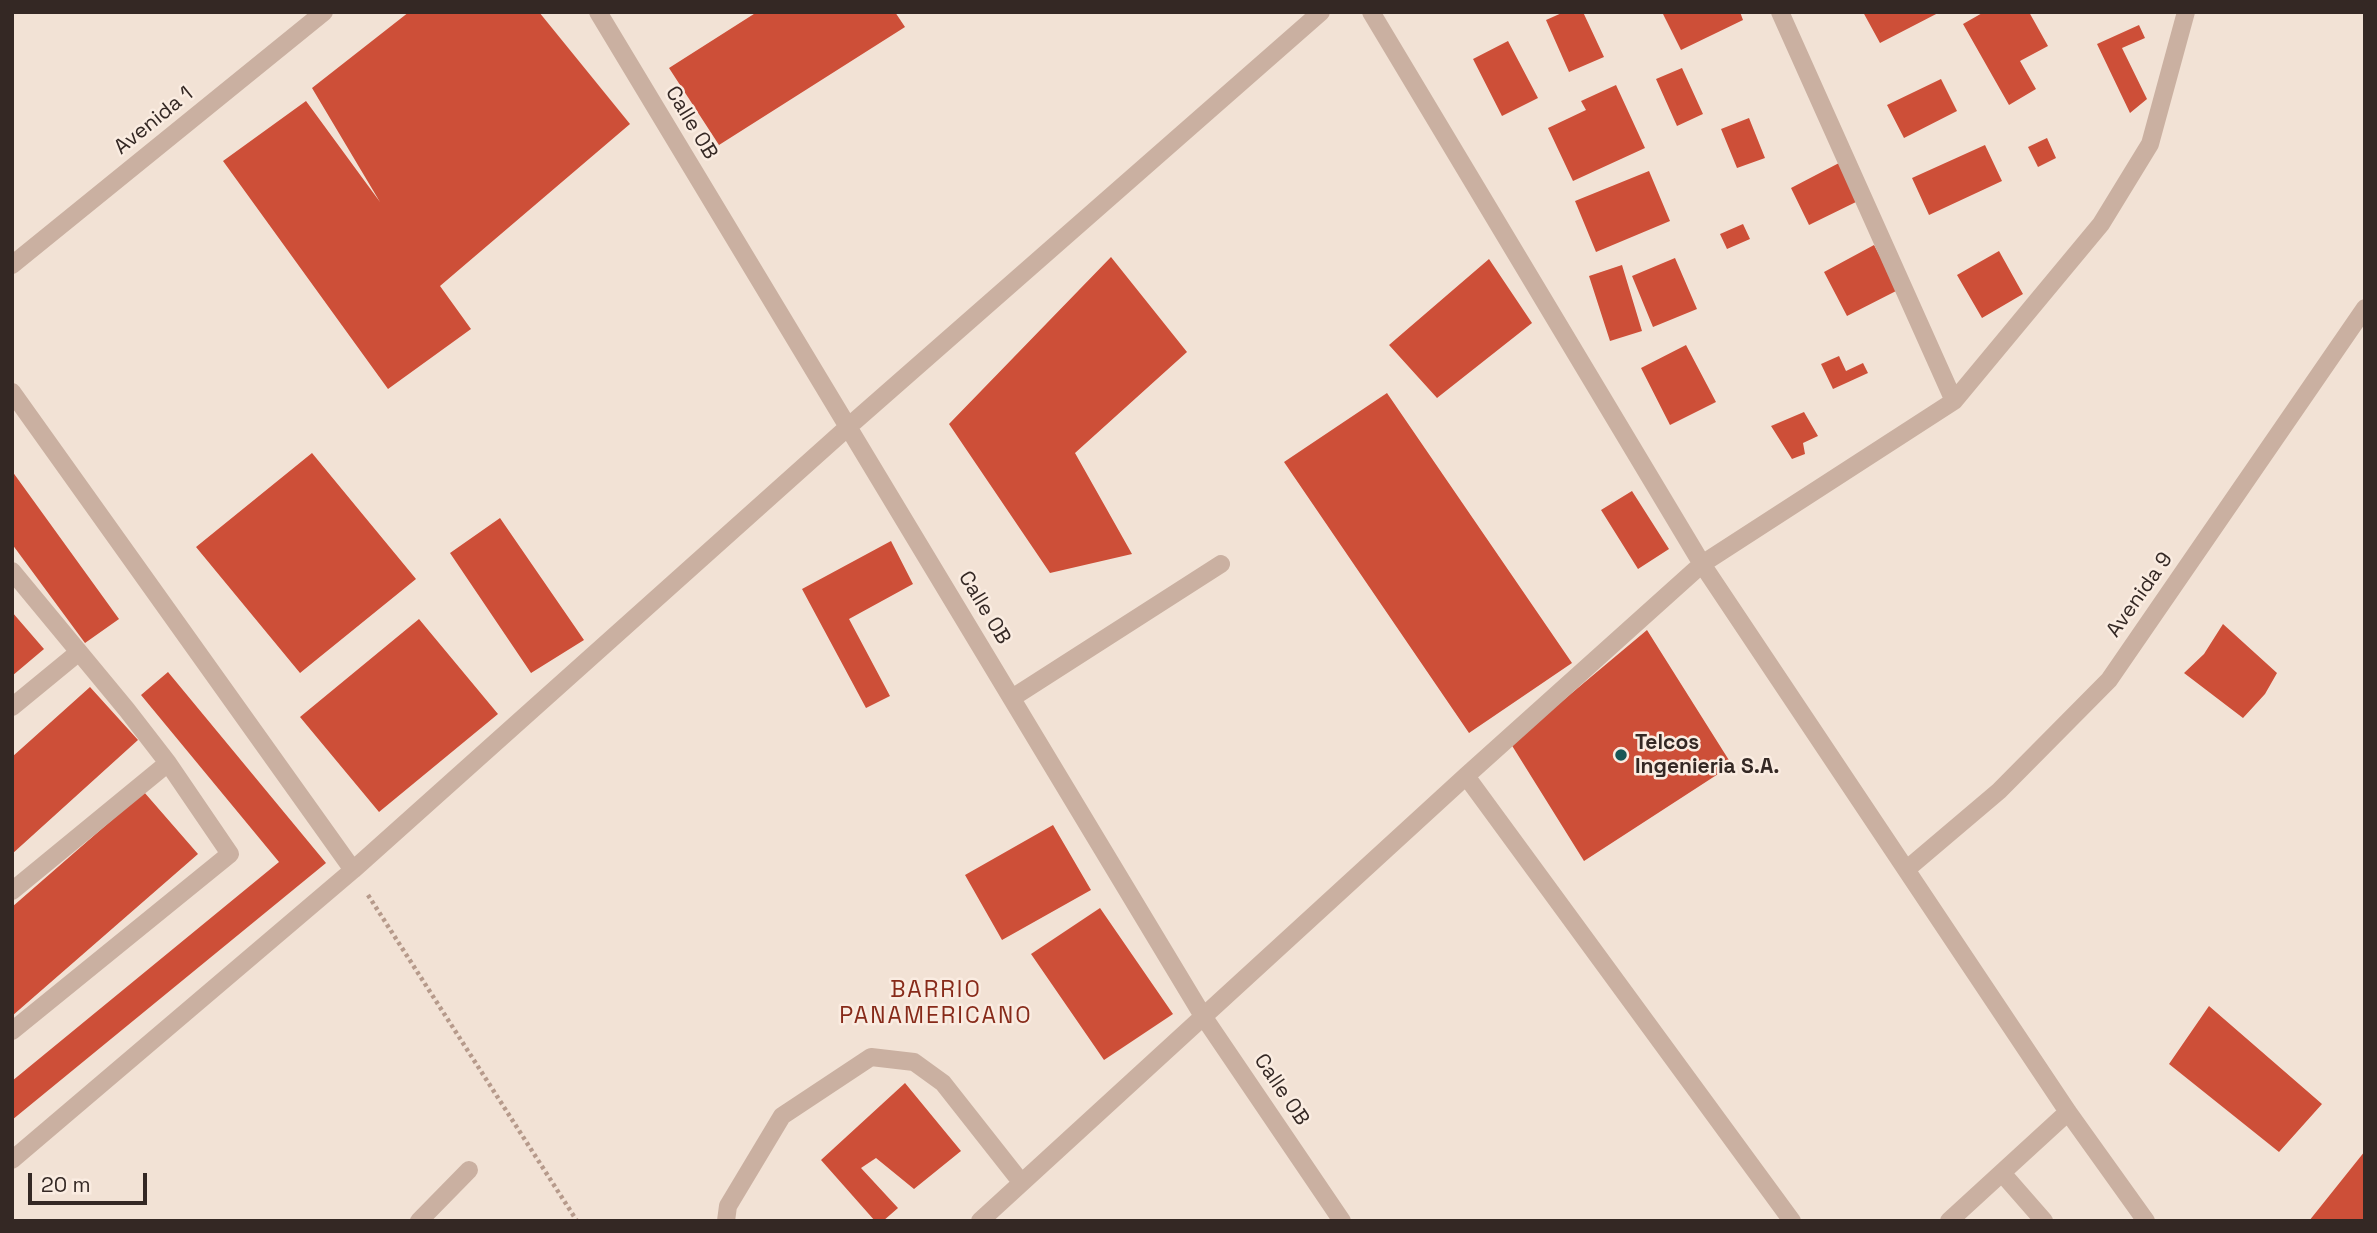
<!DOCTYPE html>
<style>
body{margin:0}
#map{position:relative;width:2377px;height:1233px;overflow:hidden;background:#f2e2d5;font-family:"Space Grotesk",sans-serif}
canvas{display:block}
.frame{position:absolute;inset:0;border:14px solid #342824;pointer-events:none}
.scale{position:absolute;left:28px;top:1173px;width:119px;height:32px;box-sizing:border-box;border:4px solid #342824;border-top:0;padding-left:9px;font-size:21px;line-height:24px;white-space:nowrap;color:#342824;-webkit-text-stroke:5px #faece1;paint-order:stroke}
</style>
<div id="map">
<canvas width="2377" height="1233"></canvas>
<div class="frame"></div>
<div class="scale">20 m</div>
</div>
<script>
const g = document.querySelector('canvas').getContext('2d');
g.lineJoin = 'round';
function fillPath(path, color) {
  g.fillStyle = color;
  g.fill(path, 'evenodd');
}
function trace(path, color, width, dash) {
  g.strokeStyle = color;
  g.lineWidth = width;
  g.lineCap = dash ? 'butt' : 'round';
  g.setLineDash(dash || []);
  g.stroke(path);
}
function label(font, color, halo, rows, align = 'center') {
  g.font = font + ' "Space Grotesk",sans-serif';
  g.lineWidth = 5;
  g.setLineDash([]);
  g.textBaseline = 'middle';
  g.strokeStyle = halo;
  g.fillStyle = color;
  for (const [text, x, y, turn = 0] of rows) {
    g.save();
    g.translate(x, y);
    g.rotate((+turn || 0) * Math.PI / 180);
    g.textAlign = isNaN(turn) ? turn : align;
    if (halo) g.strokeText(text, 0, 0);
    g.fillText(text, 0, 0);
    g.restore();
  }
}
fillPath(new Path2D(`
 M 409,12 L 539,12 L 630,124 L 440,286 L 471,329 L 388,389 L 223,161 L 306,101 L 380,202 L 312,88 Z
 M 757,12 L 895,12 L 905,27 L 719,145 L 669,68 Z
 M 1564,12 L 1583,12 L 1604,57 L 1569,72 L 1546,20 Z
 M 1662,12 L 1740,12 L 1743,20 L 1681,50 Z
 M 1863,12 L 1940,12 L 1880,43 Z
 M 1984,12 L 2029,12 L 2048,46 L 2020,61 L 2036,89 L 2009,105 L 1963,24 Z
 M 2139,25 L 2145,38 L 2122,48 L 2147,99 L 2130,113 L 2097,44 Z
 M 1508,41 L 1538,98 L 1502,116 L 1473,59 Z
 M 1682,68 L 1703,114 L 1677,126 L 1656,79 Z
 M 1941,79 L 1957,111 L 1904,138 L 1887,105 Z
 M 1616,85 L 1645,148 L 1573,181 L 1548,128 L 1586,110 L 1581,101 Z
 M 1749,118 L 1765,158 L 1737,168 L 1721,129 Z
 M 2047,138 L 2056,158 L 2038,167 L 2028,147 Z
 M 1985,145 L 2002,181 L 1929,215 L 1912,178 Z
 M 1839,163 L 1858,201 L 1809,225 L 1791,188 Z
 M 1649,171 L 1670,221 L 1596,252 L 1575,201 Z
 M 1743,224 L 1750,239 L 1727,249 L 1720,234 Z
 M 1874,245 L 1898,290 L 1847,316 L 1824,272 Z
 M 1999,251 L 2023,294 L 1982,318 L 1957,275 Z
 M 1111,257 L 1187,352 L 1075,453 L 1132,554 L 1050,573 L 949,424 Z
 M 1675,258 L 1697,309 L 1653,327 L 1632,276 Z
 M 1489,259 L 1532,323 L 1437,398 L 1389,345 Z
 M 1622,265 L 1642,331 L 1610,341 L 1589,276 Z
 M 1686,345 L 1716,402 L 1670,425 L 1641,368 Z
 M 1839,356 L 1846,371 L 1863,363 L 1868,373 L 1833,389 L 1821,364 Z
 M 1387,393 L 1572,663 L 1469,733 L 1284,462 Z
 M 1804,412 L 1818,436 L 1803,443 L 1805,454 L 1792,459 L 1771,426 Z
 M 312,453 L 416,579 L 300,673 L 196,547 Z
 M 12,471 L 119,619 L 85,643 L 12,544 Z
 M 1632,491 L 1669,549 L 1638,569 L 1601,510 Z
 M 500,518 L 584,640 L 531,673 L 450,553 Z
 M 891,541 L 913,584 L 849,619 L 890,696 L 866,708 L 802,589 Z
 M 12,612 L 44,649 L 12,676 Z
 M 419,619 L 498,714 L 379,812 L 300,717 Z
 M 2223,624 L 2277,673 L 2265,694 L 2243,718 L 2184,673 L 2204,654 Z
 M 1647,630 L 1732,765 L 1584,861 L 1511,744 Z
 M 168,672 L 326,863 L 12,1120 L 12,1081 L 279,862 L 141,695 Z
 M 90,687 L 138,740 L 12,854 L 12,757 Z
 M 144,792 L 198,854 L 12,1016 L 12,907 Z
 M 1053,825 L 1091,890 L 1002,940 L 965,875 Z
 M 1100,908 L 1173,1014 L 1104,1060 L 1031,954 Z
 M 2209,1006 L 2322,1104 L 2279,1152 L 2169,1064 Z
 M 905,1083 L 961,1151 L 914,1189 L 876,1158 L 861,1168 L 898,1208 L 883,1221 L 875,1221 L 821,1160 Z
 M 2365,1151 L 2365,1221 L 2309,1221 Z`), '#cd4f38');
trace(new Path2D(`
 M 368,895 L 577,1221`), '#b69a8b', 4.5, [3.5, 3.5]);
trace(new Path2D(`
 M 598,12 L 1203,1016 L 1342,1221
 M 1371,12 L 1702,564 L 2068,1112 L 2146,1221
 M 1780,12 L 1954,401
 M 12,265 L 324,12
 M 12,392 L 353,870
 M 12,571 L 127,710 L 168,763 L 230,854 L 12,1031
 M 1012,698 L 1221,564
 M 12,707 L 79,652
 M 1466,776 L 1792,1221
 M 1907,869 L 1999,791 L 2109,680 L 2365,308
 M 12,891 L 168,763
 M 12,1160 L 353,870 L 848,427 L 1321,12
 M 2002,1173 L 2044,1221
 M 419,1221 L 469,1170
 M 726,1221 L 728,1206 L 782,1116 L 871,1057 L 914,1062 L 943,1083 L 1021,1182
 M 980,1221 L 1466,776 L 1702,564 L 1954,401 L 2101,224 L 2150,144 L 2186,12
 M 1949,1221 L 2068,1112`), '#cab0a1', 18);
for (const [x, y, r, color] of [
 [1621,755,7,"#185756"]
]) {
  const dot = new Path2D();
  dot.arc(x, y, r, 0, 2 * Math.PI);
  g.fillStyle = color;
  g.fill(dot);
  trace(dot, '#faece1', 2.5);
}
label('21px', '#342824', '#faece1', [
 ["Avenida 1",154,121,-39],
 ["Calle 0B",691,123,59],
 ["Avenida 9",2140,595,-55],
 ["Calle 0B",984,608,59],
 ["Calle 0B",1281,1090,56]
]);
label('bold 21px', '#342824', '#faece1', [
 ["Telcos",1635,743],
 ["Ingenieria S.A.",1635,767]
], 'left');
g.letterSpacing = '2px';
label('23px', '#872a19', '#faece1', [
 ["BARRIO",936,991],
 ["PANAMERICANO",936,1017]
]);
g.letterSpacing = '0px';
</script>
